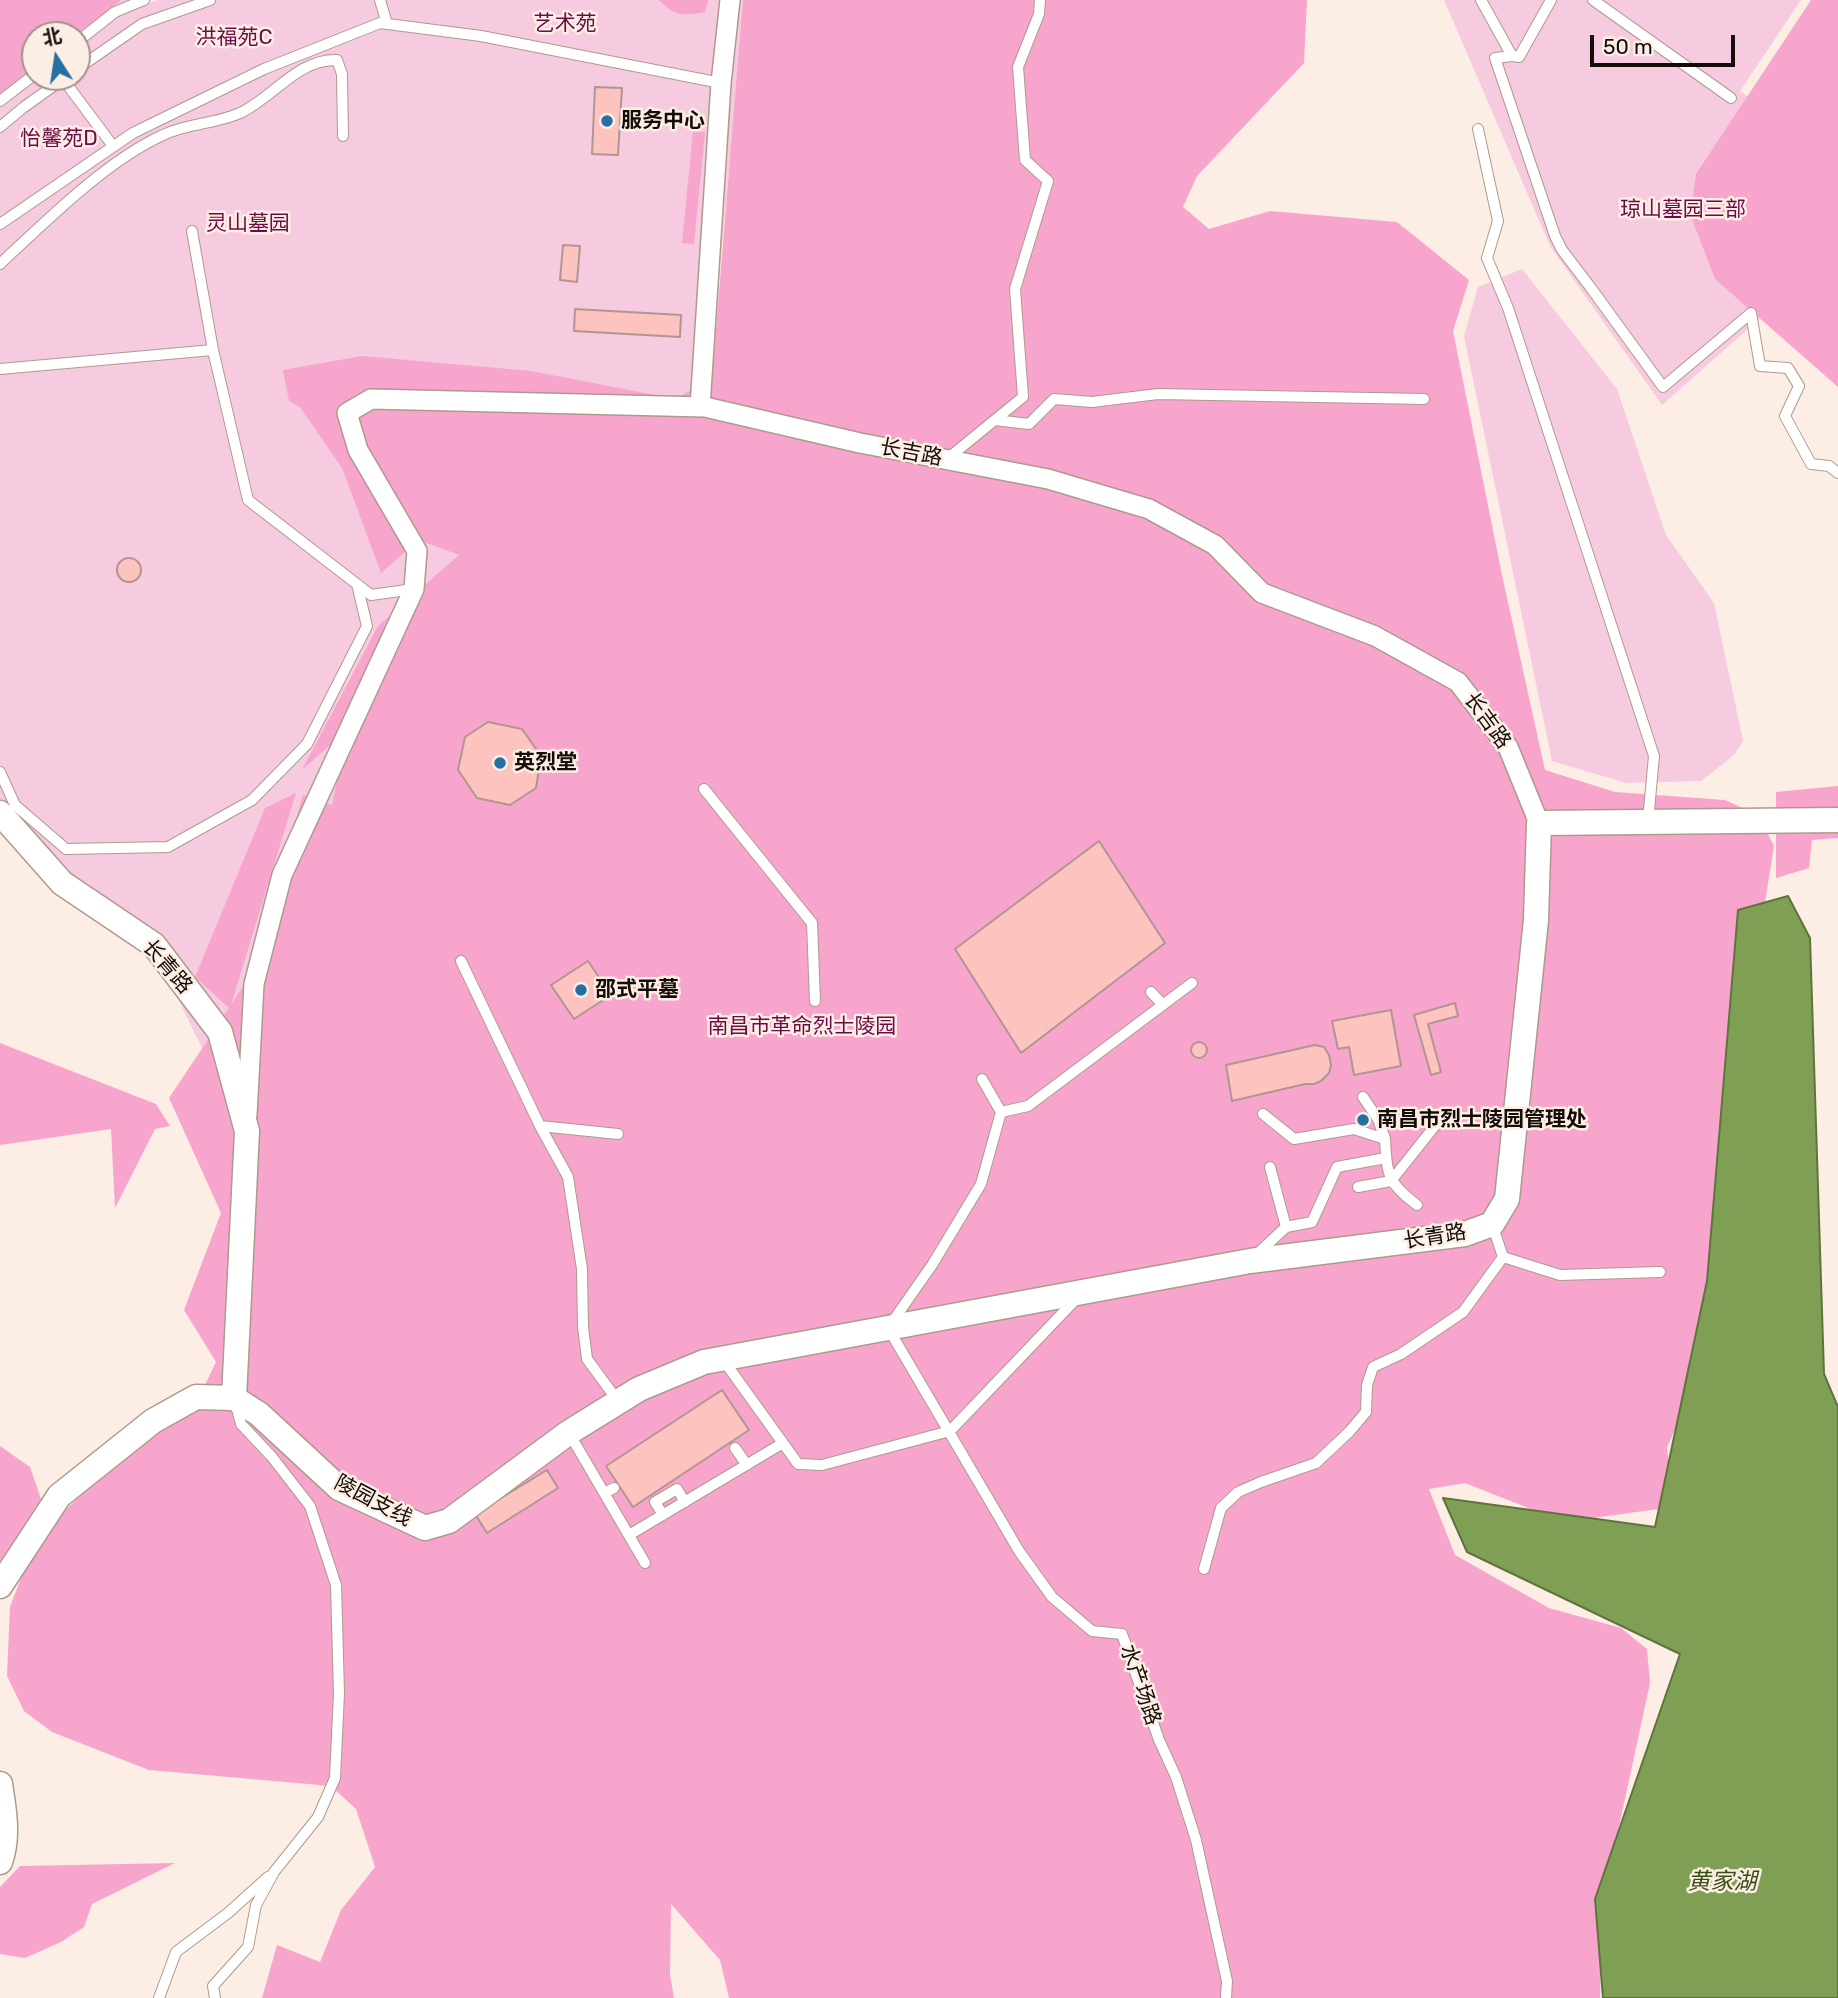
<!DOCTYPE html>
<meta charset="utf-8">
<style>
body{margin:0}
#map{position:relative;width:1838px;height:1998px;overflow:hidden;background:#fceee4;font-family:Rubik,"Noto Sans SC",sans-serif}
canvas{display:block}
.north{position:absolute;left:21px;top:21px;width:70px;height:70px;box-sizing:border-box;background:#fceee4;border:2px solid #9f948c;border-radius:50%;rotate:348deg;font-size:19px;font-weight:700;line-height:28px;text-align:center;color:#130c07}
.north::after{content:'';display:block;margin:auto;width:24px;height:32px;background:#266fa2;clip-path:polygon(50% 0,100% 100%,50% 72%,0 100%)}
.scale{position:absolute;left:1590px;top:35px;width:145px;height:32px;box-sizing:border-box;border:4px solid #130c07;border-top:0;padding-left:9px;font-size:21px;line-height:24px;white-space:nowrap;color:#130c07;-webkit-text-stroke:5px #fceee4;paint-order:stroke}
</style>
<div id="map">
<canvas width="1838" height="1998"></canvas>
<div class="north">北</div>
<div class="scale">50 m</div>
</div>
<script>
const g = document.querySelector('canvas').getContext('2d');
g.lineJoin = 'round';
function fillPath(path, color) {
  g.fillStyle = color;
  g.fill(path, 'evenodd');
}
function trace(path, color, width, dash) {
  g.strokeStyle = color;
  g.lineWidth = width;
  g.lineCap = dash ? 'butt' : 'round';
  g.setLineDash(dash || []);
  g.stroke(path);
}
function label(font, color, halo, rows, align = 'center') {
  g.font = font + ' Rubik,"Noto Sans SC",sans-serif';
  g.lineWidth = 5;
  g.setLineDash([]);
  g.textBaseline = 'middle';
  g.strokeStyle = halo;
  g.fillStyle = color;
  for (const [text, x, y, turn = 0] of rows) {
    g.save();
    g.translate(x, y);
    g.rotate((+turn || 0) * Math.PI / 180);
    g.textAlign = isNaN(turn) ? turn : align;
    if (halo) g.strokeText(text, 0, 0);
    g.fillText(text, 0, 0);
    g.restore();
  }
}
fillPath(new Path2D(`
 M 0,0 L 152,0 L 134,7 L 158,0 L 745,0 L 706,416 L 480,519 L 219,1083 L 154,949 L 0,820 L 0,108 L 40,77 L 77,77 L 77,49 L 126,10 L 77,44 L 77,35 L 35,35 L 35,77 L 0,104 Z
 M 1444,0 L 1801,0 L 1740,91 L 1818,149 L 1808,276 L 1662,405 L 1550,246 Z
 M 1522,269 L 1617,389 L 1666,535 L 1714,603 L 1743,741 L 1734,755 L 1701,781 L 1626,783 L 1552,761 L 1464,336 L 1478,287 Z`), '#f6cadf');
fillPath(new Path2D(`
 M 0,0 L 121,0 L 76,35 L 35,35 L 35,67 L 0,94 Z
 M 659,0 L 708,0 L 705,12 C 682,16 676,17 659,0 Z
 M 743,0 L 1307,0 L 1304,63 L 1197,176 L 1183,207 L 1209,229 L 1270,211 L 1397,222 L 1469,280 L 1453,331 L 1502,575 L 1545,770 L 1615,792 L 1725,800 L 1758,815 L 1774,846 L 1757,952 L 1727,1320 L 1667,1447 L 1673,1507 L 1564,1522 L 1465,1483 L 1429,1489 L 1455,1555 L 1549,1608 L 1621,1628 L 1647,1649 L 1650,1683 L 1602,1905 L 1600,1998 L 729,1998 L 720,1960 L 671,1904 L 670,1975 L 674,1998 L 262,1998 L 277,1945 L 320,1962 L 341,1910 L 375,1867 L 356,1809 L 331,1786 L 149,1770 L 52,1732 L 24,1711 L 7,1676 L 10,1607 L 36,1539 L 143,1434 L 202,1391 L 216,1362 L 184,1310 L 221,1213 L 169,1098 L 229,1008 L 195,977 L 265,808 L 296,793 L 231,1005 L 253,971 L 303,795 L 332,805 L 341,761 L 329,746 L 302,770 L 378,626 L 459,555 L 419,540 L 381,573 L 342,468 L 300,407 L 289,401 L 283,370 L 362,356 L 531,371 L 676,399 L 712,377 Z
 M 1811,0 L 1838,0 L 1838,387 L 1715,279 L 1690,214 L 1696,174 Z
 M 693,131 L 705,132 L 694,244 L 682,243 Z
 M 1838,786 L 1838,838 L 1812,840 L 1809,868 L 1776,878 L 1776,792 Z
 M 0,1043 L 156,1104 L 170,1126 L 155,1129 L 115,1208 L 111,1129 L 0,1145 Z
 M 0,1446 L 30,1467 L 41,1499 L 0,1563 Z
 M 175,1863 L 92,1904 L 84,1927 L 61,1942 L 25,1958 L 0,1954 L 0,1887 L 20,1866 Z`), '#f8a5ce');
const water = new Path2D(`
 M 1788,896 L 1810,938 L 1824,1374 L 1838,1407 L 1838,1998 L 1603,1998 L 1595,1899 L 1680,1654 L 1467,1552 L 1443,1498 L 1655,1527 L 1707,1281 L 1738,910 Z`);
fillPath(water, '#7fa054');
trace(water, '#5f743d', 2);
const building = new Path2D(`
 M 595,87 L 622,88 L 618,155 L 592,154 Z
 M 563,245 L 580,246 L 577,282 L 560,280 Z
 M 575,309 L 681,315 L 680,337 L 574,331 Z
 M117 570a12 12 0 1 1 24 0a12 12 0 1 1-24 0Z
 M 488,722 L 522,729 L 541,756 L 536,788 L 510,805 L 477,798 L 458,770 L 465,737 Z
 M 1099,841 L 1165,943 L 1021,1053 L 955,949 Z
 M 588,961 L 611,995 L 574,1019 L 551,985 Z
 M 1455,1003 L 1458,1016 L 1428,1024 L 1441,1072 L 1431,1075 L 1414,1015 Z
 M 1391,1010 L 1401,1066 L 1354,1075 L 1349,1047 L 1338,1049 L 1332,1021 Z
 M1191 1050a8 8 0 1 1 16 0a8 8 0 1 1-16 0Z
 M 1315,1045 L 1324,1047 L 1329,1055 L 1331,1065 L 1329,1073 L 1321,1081 L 1314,1084 L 1305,1084 L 1232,1101 L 1226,1065 Z
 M 722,1390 L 749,1430 L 633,1507 L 606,1466 Z
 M 547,1470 L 558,1488 L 487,1533 L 475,1514 Z`);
fillPath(building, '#fcc3bf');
trace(building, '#b19592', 2);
const service = new Path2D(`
 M 380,0 L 387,24
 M 1481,0 L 1512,56 L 1519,57 L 1551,0
 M 1593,0 L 1731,98
 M 77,42 L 115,12 L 144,0
 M 1512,56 L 1495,58 L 1555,236 L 1562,250 L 1591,288 L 1663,387 L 1751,313 L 1760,366 L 1788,368 L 1799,386 L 1785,416 L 1811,464 L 1829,466 L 1838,473
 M 77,69 L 142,24 L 210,0
 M 63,79 L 113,146
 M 0,101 L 35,74
 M 0,127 L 24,107 L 66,77
 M 1478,129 L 1498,221 L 1487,258 L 1508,308 L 1654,756 L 1648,821
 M 0,224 L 133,133 L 264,69 L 380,23 L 481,36 L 721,83
 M 192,231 L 213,350 L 248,500 L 371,595 L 414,589
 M 0,264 C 46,221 106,161 163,135 C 187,123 216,124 240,113 C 274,97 297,59 337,60 L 342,74 L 343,136
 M 0,369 L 213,350
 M 995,420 L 1029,424 L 1054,399 L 1092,402 L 1158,394 L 1424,399
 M 947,459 L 1023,397 L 1015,289 L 1048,181 L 1025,160 L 1018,67 L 1039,14 L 1040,0
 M 0,772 L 15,805 L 66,849 L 168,847 L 252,800 L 307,744 L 367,626 L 357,584
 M 704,789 L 812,923 L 815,1001
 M 461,961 L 540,1126 L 618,1134
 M 1151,992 L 1163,1005
 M 982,1079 L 1001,1112 L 981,1184 L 932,1265 L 888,1328 L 1019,1551 L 1052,1597 L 1092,1631 L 1122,1634 L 1159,1740 L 1176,1777 L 1196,1840 L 1227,1981 L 1226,1998
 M 1363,1097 L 1378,1119 L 1385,1139
 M 1001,1112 L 1028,1106 L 1192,983
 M 1263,1114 L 1294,1139 L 1354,1129 L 1385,1139 C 1387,1176 1388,1183 1417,1205
 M 540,1126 L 568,1177 L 582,1269 L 583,1327 L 587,1359 L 618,1401
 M 1270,1167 L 1286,1227
 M 1358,1187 L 1391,1181 L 1438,1122
 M 1492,1224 L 1503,1257 L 1560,1275 L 1660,1272
 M 1255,1256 L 1286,1227 L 1312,1222 L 1337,1167 L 1386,1158
 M 724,1361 L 798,1464 L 822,1465 L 950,1431 L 1078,1297
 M 569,1433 L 645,1563
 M 735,1448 L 747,1465
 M 604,1493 L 614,1488
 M 663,1515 L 655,1502 L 677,1489 L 685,1502
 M 629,1535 L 783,1443
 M 1204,1569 L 1221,1508 L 1238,1492 L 1261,1482 L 1316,1463 L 1349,1432 L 1366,1412 L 1367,1385 L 1373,1367 L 1401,1354 L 1463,1312 L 1503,1257
 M 159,1998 L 176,1952 L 228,1913 L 268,1877
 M 215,1998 L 213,1986 L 248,1947 L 256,1905 L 274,1872 L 318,1817 L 335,1778 L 339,1693 L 336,1585 L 310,1506 L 272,1457 L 241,1424 L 236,1405`);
const minor = new Path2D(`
 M 700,407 L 721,83 L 730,0
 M 247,1115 L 254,984 L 282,875 L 414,589 L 417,551 L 358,450 L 347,413 L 371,399 L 705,407 L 860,443 L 1048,479 L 1149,509 L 1215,545 L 1262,593 L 1375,636 L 1458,682 L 1508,747 L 1539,823`);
const tertiary = new Path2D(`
 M 0,813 L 62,883 L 154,945 L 220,1032 L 247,1131 L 234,1398
 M 0,1586 L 59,1496 L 153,1421 L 196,1397 L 234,1398 L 259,1414 L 339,1488 L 425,1528 L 449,1521 L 568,1433 L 639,1389 L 704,1362 L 1250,1261 L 1465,1234 L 1492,1224 L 1507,1199 L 1536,920 L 1539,823 L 1838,820
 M 0,1784 C 4,1809 9,1837 0,1862`);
trace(service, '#af9a8a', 12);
trace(minor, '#af9a8a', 22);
trace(tertiary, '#af9a8a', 27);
trace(service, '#fff', 10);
trace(minor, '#fff', 19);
trace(tertiary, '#fff', 24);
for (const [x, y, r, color] of [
 [607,121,7,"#266fa2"],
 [500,763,7,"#266fa2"],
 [581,990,7,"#266fa2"],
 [1363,1120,7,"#266fa2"]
]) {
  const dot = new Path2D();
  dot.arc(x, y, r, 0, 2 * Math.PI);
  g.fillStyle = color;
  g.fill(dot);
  trace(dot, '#fceee4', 2.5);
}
label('21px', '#6b0a48', '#fceee4', [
 ["艺术苑",565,24],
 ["洪福苑C",234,38],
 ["怡馨苑D",59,139],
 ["琼山墓园三部",1683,210],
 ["灵山墓园",248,224],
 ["南昌市革命烈士陵园",802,1027]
]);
label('bold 21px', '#130c07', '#fceee4', [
 ["服务中心",621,121],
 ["英烈堂",514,763],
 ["邵式平墓",595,990],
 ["南昌市烈士陵园管理处",1377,1120]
], 'left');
label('21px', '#130c07', '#fceee4', [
 ["长吉路",911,453,11],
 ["长吉路",1487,721,54],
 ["长青路",167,967,49],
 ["长青路",1435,1237,-9],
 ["陵园支线",373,1501,28],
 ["水产场路",1140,1685,71]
]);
label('italic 23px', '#384e17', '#fceee4', [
 ["黄家湖",1722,1882]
]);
</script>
